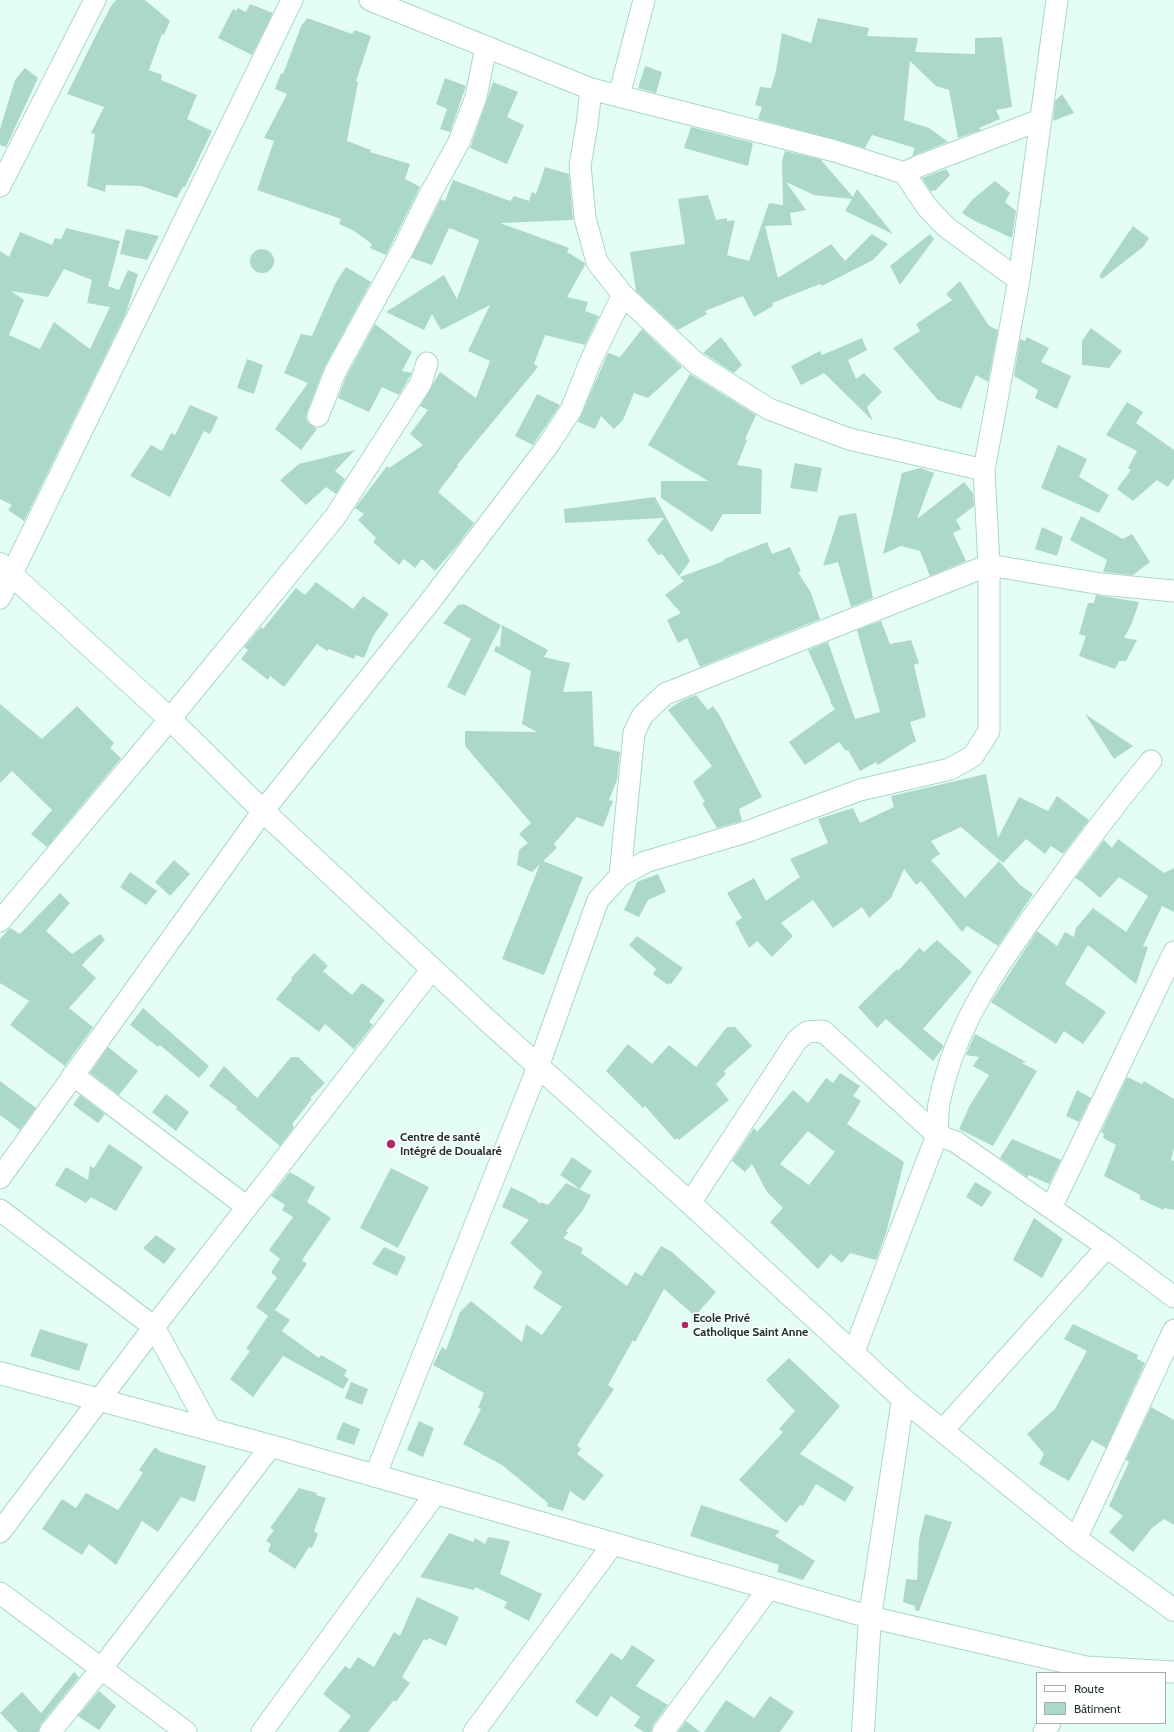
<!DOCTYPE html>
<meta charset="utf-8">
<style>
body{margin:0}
#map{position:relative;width:1174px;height:1732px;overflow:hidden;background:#e4fef7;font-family:Cabin,sans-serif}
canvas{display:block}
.legend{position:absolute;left:1036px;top:1672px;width:130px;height:52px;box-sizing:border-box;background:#fff;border:1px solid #a6adab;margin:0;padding:5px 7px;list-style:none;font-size:12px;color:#20322d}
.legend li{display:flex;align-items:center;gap:8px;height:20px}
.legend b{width:20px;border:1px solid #a6adab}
</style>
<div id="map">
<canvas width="1174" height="1732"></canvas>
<ul class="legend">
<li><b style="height:5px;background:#fff"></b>Route</li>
<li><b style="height:11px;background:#acd7cb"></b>Bâtiment</li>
</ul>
</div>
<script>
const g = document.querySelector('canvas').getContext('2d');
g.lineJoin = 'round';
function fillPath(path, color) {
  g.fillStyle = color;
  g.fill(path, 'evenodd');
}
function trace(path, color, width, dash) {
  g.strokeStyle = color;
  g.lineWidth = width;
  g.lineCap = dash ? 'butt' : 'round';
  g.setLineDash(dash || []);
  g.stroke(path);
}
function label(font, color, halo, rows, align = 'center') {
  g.font = font + ' Cabin,sans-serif';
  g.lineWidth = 3;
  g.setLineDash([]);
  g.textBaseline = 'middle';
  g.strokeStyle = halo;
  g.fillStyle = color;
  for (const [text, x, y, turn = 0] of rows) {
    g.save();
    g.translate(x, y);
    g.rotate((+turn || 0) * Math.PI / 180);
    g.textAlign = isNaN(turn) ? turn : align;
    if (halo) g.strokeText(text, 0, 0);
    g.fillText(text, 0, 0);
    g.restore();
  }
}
fillPath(new Path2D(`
 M 116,0 L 145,0 L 170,21 L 164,35 L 162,34 L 149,70 L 162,75 L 161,80 L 197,95 L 187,119 L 212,131 L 185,187 L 183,187 L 177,198 L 141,186 L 106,185 L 105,192 L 87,186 L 95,134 L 91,133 L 104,107 L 67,94 L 94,39 L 111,6 Z
 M 250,4 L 273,13 L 252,55 L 218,38 L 233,9 L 236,11 L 238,8 L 246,12 Z
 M 307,18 L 352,34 L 355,30 L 371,36 L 356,81 L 358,82 L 347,141 L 371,150 L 370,152 L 410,164 L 405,179 L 420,187 L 386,255 L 370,248 L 372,244 L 354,231 L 339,224 L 341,219 L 257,190 L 274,141 L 264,138 L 287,94 L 275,89 L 281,73 L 283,74 L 302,24 L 303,24 Z
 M 818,18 L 869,28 L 867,36 L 918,38 L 915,52 L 975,54 L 975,38 L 1002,37 L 1012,107 L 996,110 L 1000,119 L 979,128 L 981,130 L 958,138 L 949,90 L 936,86 L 910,61 L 904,120 L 929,128 L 948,142 L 912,156 L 915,148 L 872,135 L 865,148 L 758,119 L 762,107 L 755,105 L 760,87 L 771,88 L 776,71 L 782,33 L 811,43 Z
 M 645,66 L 662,72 L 656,93 L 638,88 Z
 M 25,68 L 38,78 L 6,147 L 0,145 L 0,129 L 15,80 Z
 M 445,78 L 466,86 L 450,132 L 440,129 L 447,109 L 436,104 Z
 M 493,82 L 518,92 L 507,117 L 524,125 L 507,164 L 470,148 Z
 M 1062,94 L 1074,113 L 1053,121 L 1055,101 Z
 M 691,127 L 753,143 L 748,166 L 684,148 Z
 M 785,151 L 820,159 L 853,197 L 857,189 L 893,234 L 845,211 L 852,199 L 814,195 L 786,182 L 806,210 L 790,213 L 792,225 L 765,226 L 778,278 L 831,244 L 845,261 L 872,234 L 888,244 L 873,260 L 822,286 L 820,284 L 772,303 L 773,306 L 754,317 L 743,296 L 705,311 L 707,314 L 678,330 L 636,291 L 630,252 L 685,244 L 678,199 L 708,195 L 716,220 L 727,218 L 727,221 L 735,220 L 727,255 L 749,261 L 769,203 L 783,205 L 782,161 Z
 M 545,167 L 569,174 L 573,220 L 500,223 L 569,248 L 567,252 L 585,263 L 585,265 L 567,297 L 588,302 L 585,311 L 599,316 L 585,345 L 545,335 L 534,364 L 538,367 L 457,465 L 458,466 L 438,492 L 474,523 L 456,547 L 435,571 L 422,559 L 415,568 L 404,559 L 399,565 L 373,542 L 376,538 L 358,520 L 364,514 L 355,508 L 387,466 L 389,468 L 423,445 L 410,434 L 428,410 L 420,406 L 440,372 L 476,398 L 490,361 L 468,351 L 490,305 L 441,330 L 432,314 L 424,330 L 386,312 L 444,275 L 457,299 L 479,240 L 449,228 L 432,265 L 411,258 L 441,199 L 445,201 L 453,180 L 510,201 L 514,196 L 529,201 L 532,192 L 536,194 Z
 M 946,169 L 950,175 L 935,191 L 933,190 L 931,192 L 922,178 Z
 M 995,181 L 1010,193 L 1005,202 L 1016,211 L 1012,238 L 973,220 L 962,213 L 972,200 Z
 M 1133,226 L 1149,238 L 1143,247 L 1102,279 L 1099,276 Z
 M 66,228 L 120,241 L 108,286 L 119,290 L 128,270 L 138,274 L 126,313 L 24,521 L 8,510 L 12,505 L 0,499 L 0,251 L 9,257 L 20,232 L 52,245 L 55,238 L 61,239 ZM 64,269 L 92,280 L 87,303 L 110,307 L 90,349 L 54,322 L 40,349 L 9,335 L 24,300 L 11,291 L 48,297 Z
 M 126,229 L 159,236 L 147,260 L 120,254 Z
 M 930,234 L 934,239 L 900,285 L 890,266 Z
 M250 261a12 12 0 1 1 24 0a12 12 0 1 1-24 0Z
 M 346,267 L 371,282 L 324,368 L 307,412 L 306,418 L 308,423 L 317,429 L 301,450 L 275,429 L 308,383 L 284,373 L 301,334 L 312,336 L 335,284 Z
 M 960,281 L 989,326 L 998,330 L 988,382 L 976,375 L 961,409 L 938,400 L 893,348 L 920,331 L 916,324 L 952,300 L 946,294 Z
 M 375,324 L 412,352 L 402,371 L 412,373 L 399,395 L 382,387 L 369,412 L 338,398 L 346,377 Z
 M 1091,328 L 1122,351 L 1109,368 L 1082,365 L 1082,341 Z
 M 642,329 L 682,367 L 648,398 L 634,393 L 623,420 L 614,429 L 601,416 L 595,429 L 578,422 L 608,353 L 620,357 Z
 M 721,337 L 742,365 L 734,373 L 703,353 Z
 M 1027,337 L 1049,348 L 1041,362 L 1071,376 L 1057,409 L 1035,398 L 1038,390 L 1014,376 L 1020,339 L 1025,341 Z
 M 862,338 L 867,350 L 848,360 L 856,379 L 864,373 L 882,392 L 867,407 L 873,421 L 824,373 L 801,385 L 791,366 L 820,351 L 822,355 Z
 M 247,359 L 263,365 L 254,394 L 237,388 Z
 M 690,374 L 756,415 L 745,439 L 747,440 L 737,465 L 762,469 L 761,514 L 723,514 L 712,532 L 661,498 L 661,481 L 708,481 L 648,445 Z
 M 537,394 L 560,405 L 533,445 L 515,436 Z
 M 1127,402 L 1143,412 L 1136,423 L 1174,450 L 1174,478 L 1168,487 L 1157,480 L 1133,501 L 1117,489 L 1131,470 L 1128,468 L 1137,451 L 1106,435 Z
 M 190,405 L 218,417 L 210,434 L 204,431 L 170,497 L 130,476 L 151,445 L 162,451 L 171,433 L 175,435 Z
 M 1058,445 L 1087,459 L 1079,477 L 1109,495 L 1099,513 L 1041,488 Z
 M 355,450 L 335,471 L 345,479 L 336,494 L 326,487 L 306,505 L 280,480 L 299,464 Z
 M 795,463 L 822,468 L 817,492 L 790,488 Z
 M 920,468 L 934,473 L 917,519 L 964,482 L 973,493 L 974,506 L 956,520 L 961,529 L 953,533 L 966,561 L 930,576 L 920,551 L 901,546 L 883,554 L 902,473 Z
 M 655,497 L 690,561 L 679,576 L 662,554 L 658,555 L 647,540 L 664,518 L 565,523 L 564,509 Z
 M 856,513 L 873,598 L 851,607 L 838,562 L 823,566 L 839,516 Z
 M 1081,516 L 1123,539 L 1132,534 L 1150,562 L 1133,575 L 1103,572 L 1107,560 L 1070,540 Z
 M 1042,527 L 1063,537 L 1057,556 L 1035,549 Z
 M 767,542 L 772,554 L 790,547 L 801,571 L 798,572 L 811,593 L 820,619 L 700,667 L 687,638 L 678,643 L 667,620 L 681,613 L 665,595 L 684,581 L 680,577 L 724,561 L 724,559 Z
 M 316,582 L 353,609 L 363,596 L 389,614 L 373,636 L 364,658 L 356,655 L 354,659 L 329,649 L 327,651 L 317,644 L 284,687 L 270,676 L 268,680 L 241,659 L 248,650 L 244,647 L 261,627 L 263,629 L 296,588 L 305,595 Z
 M 1096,595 L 1139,602 L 1132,623 L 1124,638 L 1137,640 L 1126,661 L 1119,661 L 1115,669 L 1079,656 L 1086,636 L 1079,634 L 1088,603 L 1094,603 Z
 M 464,604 L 501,625 L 465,696 L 447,687 L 471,639 L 443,623 L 458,605 Z
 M 881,621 L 890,644 L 911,640 L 919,663 L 914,665 L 926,717 L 910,722 L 916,741 L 878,765 L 876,762 L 860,771 L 848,750 L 846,751 L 839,742 L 805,765 L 789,742 L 835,709 L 830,702 L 831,701 L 808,650 L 828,642 L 855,719 L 880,712 L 857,630 Z
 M 502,625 L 548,650 L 544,657 L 570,663 L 563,692 L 592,691 L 594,746 L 620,752 L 617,780 L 609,800 L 613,801 L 603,827 L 577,817 L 554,844 L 557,848 L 543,861 L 583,877 L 544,975 L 502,959 L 540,864 L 532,872 L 517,865 L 519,850 L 528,843 L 519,834 L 531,823 L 465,746 L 465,731 L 537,732 L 522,724 L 531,671 L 494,651 L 496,646 L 500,647 Z
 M 696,695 L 708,710 L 713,706 L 720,716 L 762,797 L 739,809 L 742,821 L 717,828 L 702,803 L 705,802 L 693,782 L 712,766 L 668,710 L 681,701 Z
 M 0,704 L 42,739 L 77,706 L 114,743 L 110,748 L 121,758 L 47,847 L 31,834 L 52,810 L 12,771 L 0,783 Z
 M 1085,714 L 1133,746 L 1114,759 Z
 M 986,774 L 998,838 L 1019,797 L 1048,811 L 1057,796 L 1089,820 L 1063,854 L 1051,846 L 1045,854 L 1026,839 L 1003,863 L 961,827 L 931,841 L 940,854 L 931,860 L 965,898 L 999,861 L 1020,885 L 1033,894 L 998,946 L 967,926 L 962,932 L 921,881 L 916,885 L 904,869 L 891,898 L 869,918 L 862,907 L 833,928 L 813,900 L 781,923 L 793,936 L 772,957 L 757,941 L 749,948 L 735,922 L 742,918 L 727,893 L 754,878 L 766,901 L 800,877 L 790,859 L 828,843 L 818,819 L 853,808 L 860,823 L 894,807 L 891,796 Z
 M 1118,839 L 1164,873 L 1174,868 L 1174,912 L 1162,906 L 1143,946 L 1148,947 L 1136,984 L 1088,945 L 1065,984 L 1106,1012 L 1083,1044 L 1064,1031 L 1056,1044 L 991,1002 L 1037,931 L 1057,946 L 1065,932 L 1074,937 L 1076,928 L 1093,908 L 1126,932 L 1148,896 L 1119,877 L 1100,898 L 1082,882 L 1075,878 L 1104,840 L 1112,848 Z
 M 174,860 L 190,874 L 170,896 L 155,882 Z
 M 130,872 L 157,891 L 146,905 L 120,887 Z
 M 658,874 L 666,892 L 648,900 L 639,917 L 624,910 L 637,882 Z
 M 60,893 L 70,903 L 46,931 L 72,954 L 100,934 L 105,940 L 82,965 L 96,978 L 69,1008 L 93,1027 L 65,1066 L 10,1025 L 29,1001 L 0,983 L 0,939 L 10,928 L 20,934 Z
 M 637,936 L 683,968 L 671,984 L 669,983 L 668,985 L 653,974 L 656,969 L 629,945 Z
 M 937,940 L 972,972 L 923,1029 L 944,1046 L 933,1061 L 886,1019 L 877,1028 L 858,1007 L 897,969 L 898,971 L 919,948 L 924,952 Z
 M 314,953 L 328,966 L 323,971 L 352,995 L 362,983 L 385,1000 L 369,1022 L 373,1025 L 354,1049 L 325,1024 L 319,1032 L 276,999 L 292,980 L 291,978 Z
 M 143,1008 L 209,1066 L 199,1078 L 160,1045 L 158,1047 L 130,1025 Z
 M 727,1027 L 735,1027 L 752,1046 L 724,1071 L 726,1074 L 716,1084 L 729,1100 L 679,1140 L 677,1138 L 675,1140 L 645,1106 L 643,1108 L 606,1071 L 628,1044 L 652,1064 L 669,1045 L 696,1067 Z
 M 975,1034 L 1026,1062 L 1022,1063 L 1037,1071 L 993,1146 L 959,1129 L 970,1105 L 989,1075 L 973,1066 L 979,1057 L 966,1055 Z
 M 108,1047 L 138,1071 L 119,1095 L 90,1073 Z
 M 291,1057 L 298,1057 L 325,1083 L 310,1098 L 312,1099 L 292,1124 L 294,1127 L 280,1146 L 236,1109 L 237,1107 L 209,1086 L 224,1066 L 257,1098 Z
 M 840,1073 L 860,1086 L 853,1096 L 861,1101 L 847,1124 L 904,1162 L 886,1233 L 876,1260 L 850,1253 L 842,1263 L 831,1254 L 818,1269 L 770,1222 L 783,1208 L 767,1192 L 752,1164 L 745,1172 L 732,1161 L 754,1128 L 757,1132 L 793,1090 L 808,1103 L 826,1078 L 833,1083 ZM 808,1131 L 835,1152 L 809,1185 L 780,1164 Z
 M 1127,1077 L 1142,1084 L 1144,1081 L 1174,1099 L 1174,1148 L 1171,1160 L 1174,1161 L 1174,1210 L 1164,1208 L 1163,1210 L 1140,1199 L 1140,1195 L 1104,1176 L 1116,1145 L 1103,1138 L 1104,1134 L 1101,1132 Z
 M 0,1081 L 36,1108 L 20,1130 L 0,1115 Z
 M 1077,1090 L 1091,1098 L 1079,1122 L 1066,1116 Z
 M 166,1094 L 189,1112 L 176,1131 L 152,1112 Z
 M 80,1095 L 105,1114 L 98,1123 L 73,1105 Z
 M 1012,1139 L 1061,1160 L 1049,1184 L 1029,1175 L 1027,1177 L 1000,1158 Z
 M 109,1144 L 143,1167 L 116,1211 L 91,1197 L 86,1203 L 55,1185 L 66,1167 L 88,1180 L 90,1166 L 94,1168 Z
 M 572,1157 L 592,1171 L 580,1189 L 560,1175 Z
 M 391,1168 L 429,1187 L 398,1248 L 360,1228 Z
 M 290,1172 L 315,1187 L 307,1202 L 331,1218 L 302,1260 L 307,1264 L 275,1310 L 290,1320 L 282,1331 L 319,1358 L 321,1355 L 347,1370 L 344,1376 L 349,1379 L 343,1389 L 283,1356 L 253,1397 L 230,1379 L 250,1351 L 246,1349 L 268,1316 L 256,1307 L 277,1278 L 271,1272 L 280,1259 L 269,1250 L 293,1217 L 282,1210 L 285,1205 L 271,1196 Z
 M 975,1182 L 992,1192 L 982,1207 L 966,1197 Z
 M 566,1183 L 591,1195 L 583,1210 L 566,1231 L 568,1233 L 563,1238 L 583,1248 L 581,1253 L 627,1286 L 635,1272 L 642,1276 L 661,1246 L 672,1252 L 716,1292 L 695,1316 L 664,1289 L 635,1342 L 633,1340 L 608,1385 L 614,1389 L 577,1445 L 581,1449 L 577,1454 L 604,1475 L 584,1501 L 570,1491 L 563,1511 L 547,1506 L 548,1503 L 502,1465 L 463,1444 L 481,1409 L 478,1408 L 484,1393 L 433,1365 L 442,1347 L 446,1350 L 460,1312 L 471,1301 L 522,1342 L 526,1324 L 542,1335 L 562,1307 L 533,1288 L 542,1272 L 510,1243 L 529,1220 L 502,1207 L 511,1187 L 535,1199 L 540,1204 L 541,1202 L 548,1205 Z
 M 1034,1218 L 1063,1239 L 1042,1278 L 1013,1260 Z
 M 156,1235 L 176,1249 L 164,1264 L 143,1248 Z
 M 384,1247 L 406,1257 L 397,1276 L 372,1264 Z
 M 1073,1324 L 1138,1355 L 1137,1359 L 1145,1363 L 1106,1448 L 1092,1440 L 1069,1481 L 1039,1464 L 1044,1454 L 1027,1434 L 1055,1409 L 1087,1351 L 1064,1339 Z
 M 40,1329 L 88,1344 L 79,1371 L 30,1356 Z
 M 789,1358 L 840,1406 L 800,1454 L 854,1487 L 845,1502 L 816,1484 L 803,1506 L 800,1505 L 786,1523 L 739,1480 L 783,1432 L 779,1429 L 795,1411 L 766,1380 Z
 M 351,1382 L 368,1389 L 362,1405 L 345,1398 Z
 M 1151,1407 L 1174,1420 L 1174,1525 L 1164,1519 L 1152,1528 L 1133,1552 L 1109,1532 L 1123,1516 L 1109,1506 L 1129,1462 L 1126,1460 Z
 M 419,1421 L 434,1428 L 423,1457 L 407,1450 Z
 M 343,1422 L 360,1429 L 354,1445 L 336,1439 Z
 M 155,1447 L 161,1452 L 206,1466 L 195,1502 L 181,1497 L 158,1532 L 142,1521 L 116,1565 L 89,1544 L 82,1555 L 42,1529 L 62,1499 L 76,1508 L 86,1493 L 118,1510 L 143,1473 L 139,1470 Z
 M 299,1488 L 317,1493 L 316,1495 L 326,1498 L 314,1531 L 318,1534 L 312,1548 L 309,1547 L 295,1569 L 268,1551 L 271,1544 L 266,1541 L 274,1530 L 270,1528 Z
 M 701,1505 L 780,1531 L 775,1536 L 815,1561 L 803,1580 L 777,1572 L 779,1565 L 690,1536 Z
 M 925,1514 L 952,1522 L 919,1611 L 915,1610 L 915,1606 L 903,1602 L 906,1579 L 917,1580 L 919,1539 Z
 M 449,1533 L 473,1542 L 475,1538 L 485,1544 L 488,1537 L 510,1541 L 500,1574 L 542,1594 L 529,1621 L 504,1608 L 507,1602 L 475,1587 L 474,1590 L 420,1577 Z
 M 417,1597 L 459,1617 L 446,1646 L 429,1638 L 427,1641 L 424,1639 L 402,1677 L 410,1683 L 396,1702 L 394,1700 L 368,1732 L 338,1732 L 351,1716 L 323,1694 L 345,1666 L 350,1669 L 358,1657 L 374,1667 L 394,1632 L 400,1636 Z
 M 632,1645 L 655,1660 L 636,1686 L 668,1705 L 653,1725 L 651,1732 L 644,1732 L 634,1726 L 640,1717 L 611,1696 L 597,1717 L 575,1702 L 611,1653 L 622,1660 Z
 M 74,1672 L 79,1677 L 41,1724 L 38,1732 L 18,1732 L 0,1713 L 22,1692 L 41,1713 Z
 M 99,1691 L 116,1706 L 99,1730 L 78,1716 Z
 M 770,1696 L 794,1712 L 780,1732 L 704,1732 L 726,1700 L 754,1718 Z
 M 686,1721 L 700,1732 L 678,1732 Z`), '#acd7cb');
const minor = new Path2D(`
 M 370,0 L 591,89 L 835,151 L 904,173 L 927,207 L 946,227 L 1019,280
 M 591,89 L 587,125 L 580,165 L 585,218 L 597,262 L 623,295 L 697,364 L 769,409 L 849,439 L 984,470
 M 619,96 L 644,0
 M 904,173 L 919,166 L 1040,120
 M 0,186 L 95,0
 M 318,416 L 335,372 L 404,247 L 428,198 L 459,142 L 476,97 L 486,47
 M 0,598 L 292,0
 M 620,876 L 634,733 L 642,716 L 665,694 L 989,565 L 1101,584 L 1174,591
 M 0,921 L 170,719 L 335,517 L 421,383 L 427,363
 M 73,1075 L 247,1207
 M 0,1178 L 263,811 L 432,599 L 549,444 L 571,410 L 591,360 L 623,295
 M 690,1203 L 797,1040 L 807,1032 L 823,1031 L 937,1135 L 956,1142 L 1107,1247 L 1174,1297
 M 1051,1208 L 1174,952
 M 0,1210 L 154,1327 L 210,1429
 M 853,1354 L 937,1135 C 938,1123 937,1110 940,1099 C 956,1021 1004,956 1050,893 C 1082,848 1116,803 1151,761
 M 942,1431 L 1107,1247
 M 375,1476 L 538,1067 L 598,900 L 620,876 L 645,862 L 746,832 L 860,790 L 950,769 L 973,756 L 989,731 L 989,565 L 984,470 L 1019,280 L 1057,0
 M 0,1532 L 154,1327 L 432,969
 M 1076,1539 L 1174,1330
 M 0,1593 L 186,1732
 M 870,1617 L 1086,1667 L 1174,1672
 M 50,1732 L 101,1669 L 271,1446
 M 262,1732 L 436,1493
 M 474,1732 L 613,1544
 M 663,1732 L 769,1588
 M 1044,1732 L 1050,1723`);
const tertiary = new Path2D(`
 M 0,564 L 170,719 L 263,811 L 487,1020 L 690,1203 L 903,1399 L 1076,1539 L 1174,1610
 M 0,1373 L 271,1446 L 870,1617
 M 863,1732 L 870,1617 L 903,1399`);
trace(minor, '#aad6ca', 23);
trace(tertiary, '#aad6ca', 24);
trace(minor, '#fff', 21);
trace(tertiary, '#fff', 22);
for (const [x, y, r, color] of [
 [391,1144,5,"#af2669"],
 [685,1325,4,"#af2669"]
]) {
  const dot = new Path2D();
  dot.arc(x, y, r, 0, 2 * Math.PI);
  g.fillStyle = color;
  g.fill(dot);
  trace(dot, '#fff', 1.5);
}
label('bold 12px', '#20322d', '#fff', [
 ["Centre de santé",400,1137],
 ["Intégré de Doualaré",400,1151],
 ["Ecole Privé",693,1318],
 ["Catholique Saint Anne",693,1332]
], 'left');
</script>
